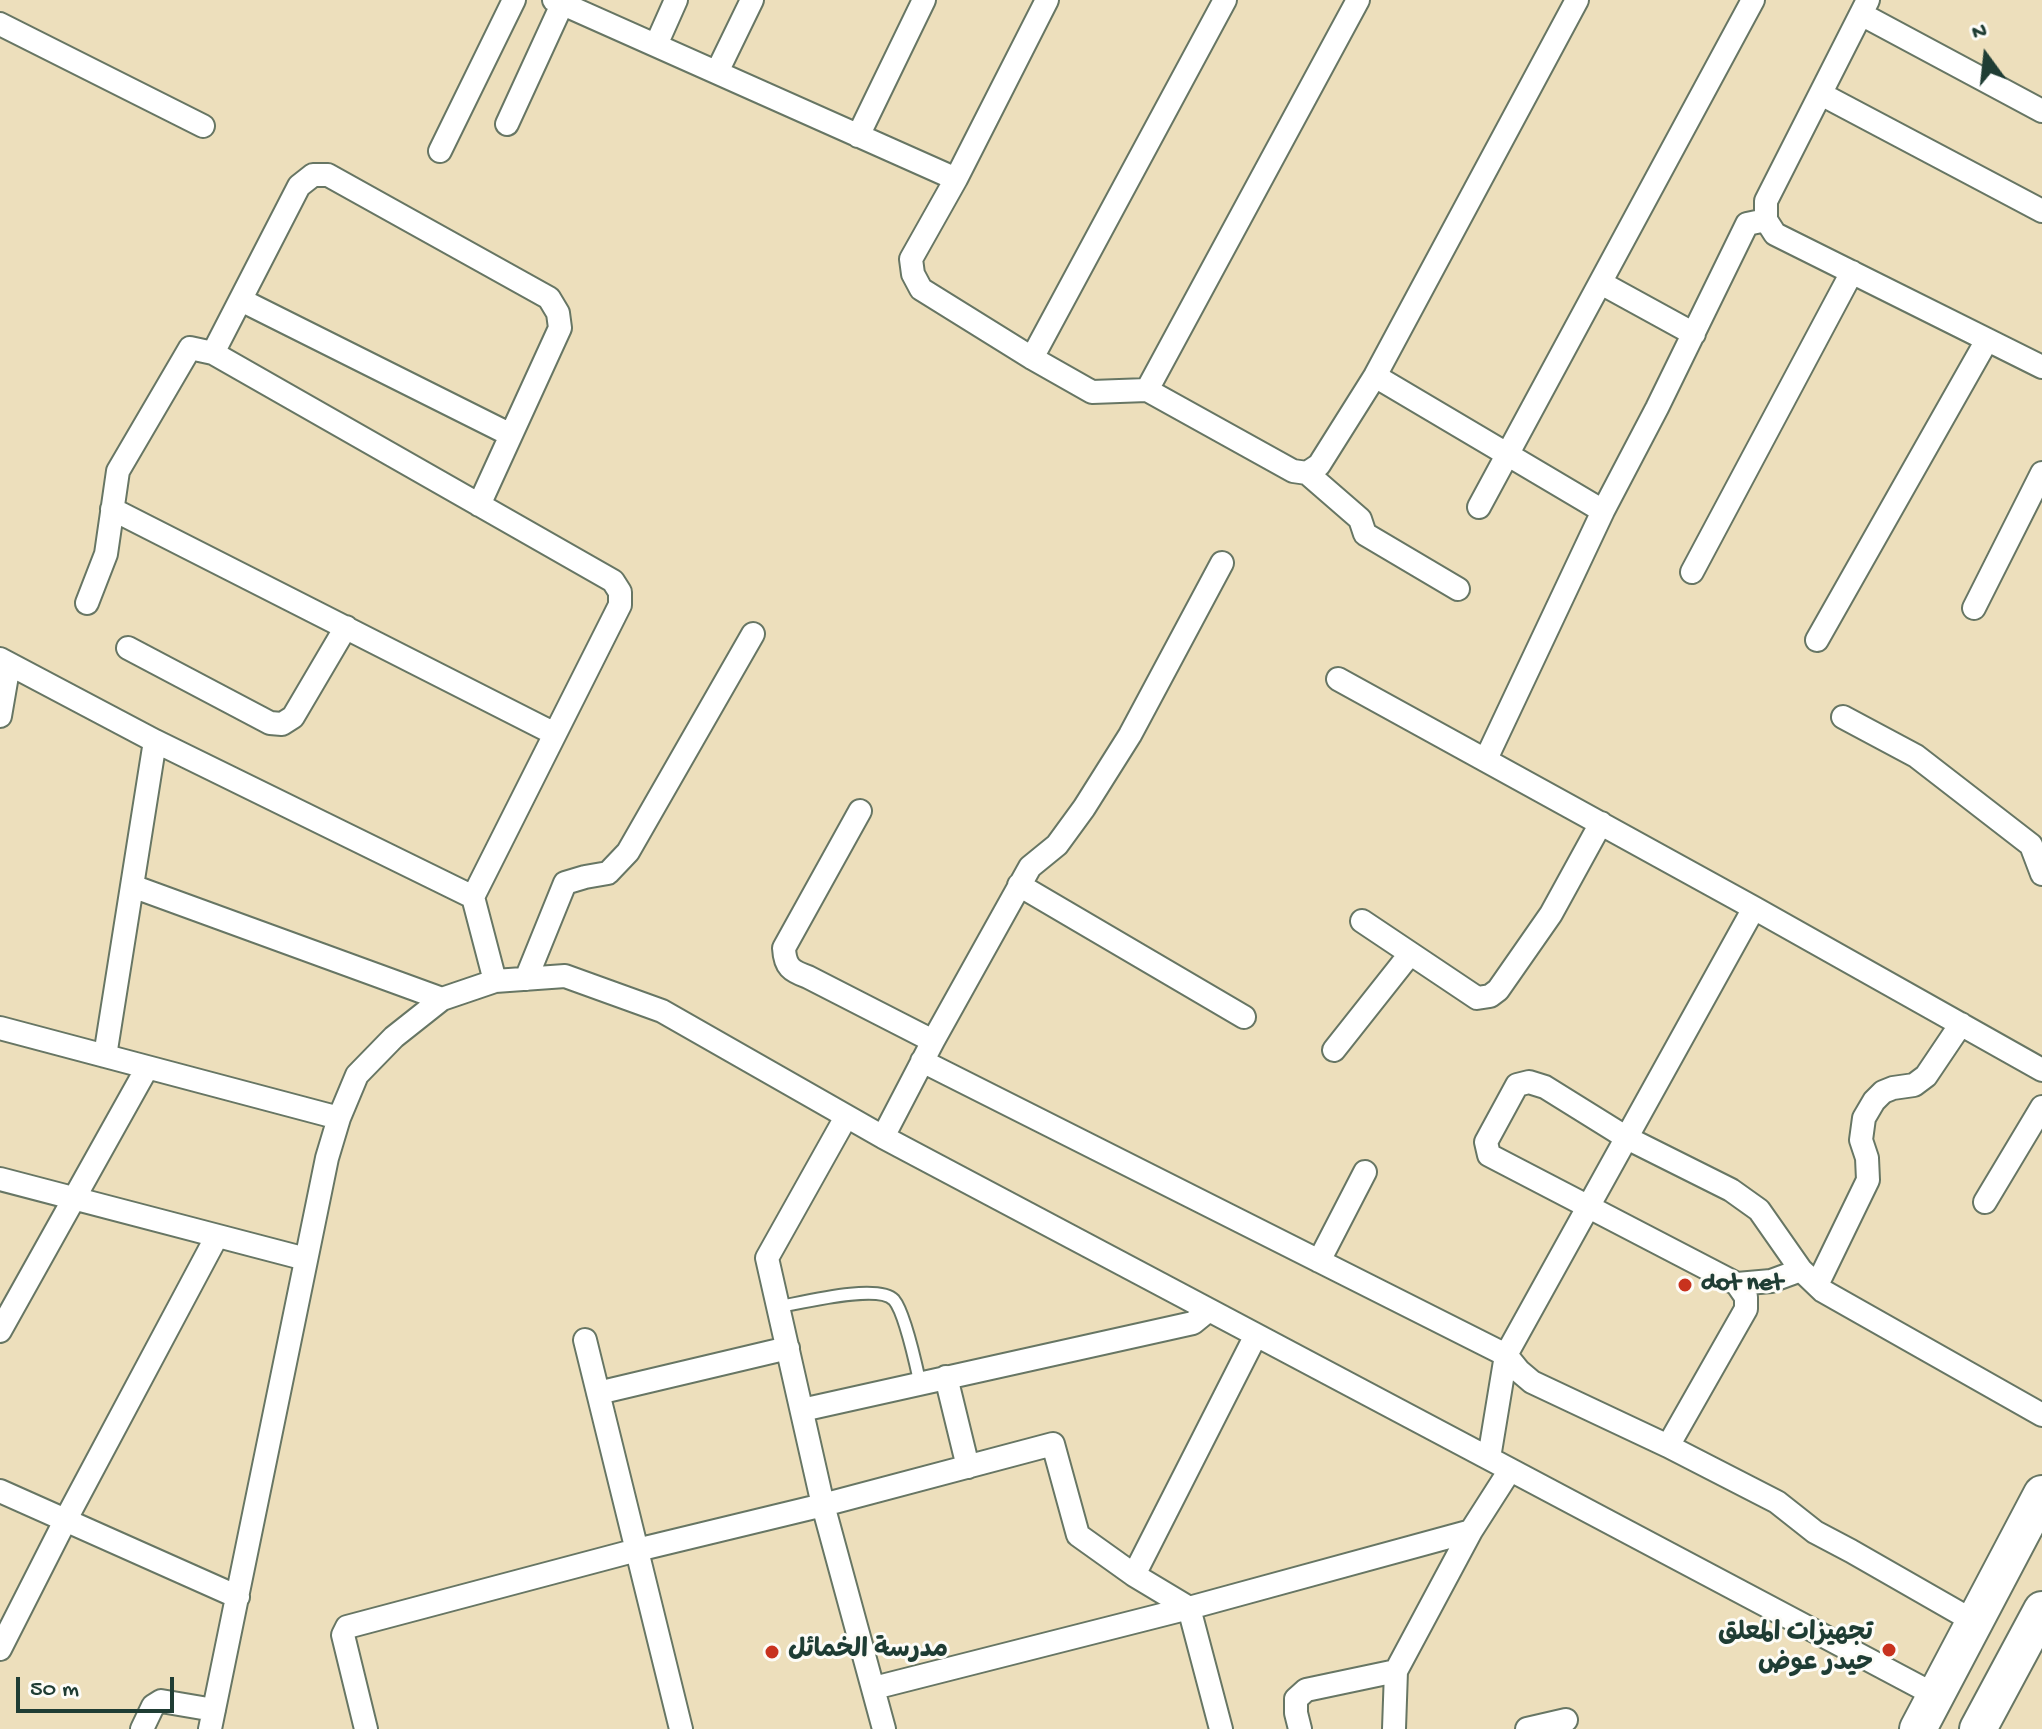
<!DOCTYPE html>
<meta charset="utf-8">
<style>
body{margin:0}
#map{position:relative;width:2042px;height:1729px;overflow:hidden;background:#eddfbc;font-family:"Gochi Hand",sans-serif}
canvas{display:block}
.north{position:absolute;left:1946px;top:16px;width:80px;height:80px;-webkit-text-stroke:6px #fdfcf7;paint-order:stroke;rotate:345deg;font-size:22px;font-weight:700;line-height:32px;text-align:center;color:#1f3d34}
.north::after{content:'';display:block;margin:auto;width:28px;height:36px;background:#1f3d34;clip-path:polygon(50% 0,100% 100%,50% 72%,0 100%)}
.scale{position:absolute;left:16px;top:1677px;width:158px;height:36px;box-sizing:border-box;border:4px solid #1f3d34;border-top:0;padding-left:10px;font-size:24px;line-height:28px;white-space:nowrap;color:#1f3d34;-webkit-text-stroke:6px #fdfcf7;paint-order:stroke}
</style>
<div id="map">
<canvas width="2042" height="1729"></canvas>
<div class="north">N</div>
<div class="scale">50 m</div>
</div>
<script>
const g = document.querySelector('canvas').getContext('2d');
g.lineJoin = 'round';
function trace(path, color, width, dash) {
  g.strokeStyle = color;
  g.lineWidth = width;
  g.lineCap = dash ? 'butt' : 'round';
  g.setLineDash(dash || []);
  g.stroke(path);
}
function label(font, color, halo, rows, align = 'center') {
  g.font = font + ' "Gochi Hand","Playpen Sans Arabic",sans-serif';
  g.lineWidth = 6;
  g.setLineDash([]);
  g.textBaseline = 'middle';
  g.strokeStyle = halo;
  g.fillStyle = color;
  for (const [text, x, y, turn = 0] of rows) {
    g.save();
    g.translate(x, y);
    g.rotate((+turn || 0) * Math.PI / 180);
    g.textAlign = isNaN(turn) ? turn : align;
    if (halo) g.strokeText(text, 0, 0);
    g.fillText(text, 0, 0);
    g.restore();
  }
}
const service = new Path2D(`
 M 778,1307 C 801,1303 878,1283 894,1300 C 905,1313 916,1365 920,1383`);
const minor = new Path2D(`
 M 554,0 L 956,179
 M 1047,0 L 956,179 L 911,259 L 913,274 L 921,289 L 1032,358 L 1092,392 L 1147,390 L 1293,471 L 1307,473 L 1319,465 L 1375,376 L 1577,0
 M 1868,0 L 1766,201 L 1766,220 L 1775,234 L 2042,367
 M 1861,14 L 2042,111
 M 0,24 L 203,126
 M 656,45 L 676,0
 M 717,72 L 752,0
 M 1821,94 L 2042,211
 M 507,124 L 564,0
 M 858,136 L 924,0
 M 440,151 L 514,0
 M 1601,283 L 1694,334
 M 241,300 L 511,435
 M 213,353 L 299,186 L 313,175 L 328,175 L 549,298 L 558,313 L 560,328 L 479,505
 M 1032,358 L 1225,0
 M 1375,376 L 1603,511
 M 1147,390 L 1358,0
 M 1307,473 L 1360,519 L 1365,534 L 1458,589
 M 1479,507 L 1753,0
 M 112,509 L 555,734
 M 1692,572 L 1852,272
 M 87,603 L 106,554 L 118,471 L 190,348 L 213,353 L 613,581 L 620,592 L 620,605 L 473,897
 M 1974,608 L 2042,473
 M 1817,640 L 1987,340
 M 128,648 L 270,723 L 282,724 L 293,717 L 346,627
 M 0,659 L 155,741 L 473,897 L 495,981
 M 1338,679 L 1754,908 L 2042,1070
 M 0,716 L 9,664
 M 1843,717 L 1916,756 L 2031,845 L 2042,874
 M 1486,759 L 1603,511 L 1657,408 L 1747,224 L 1766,220
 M 860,811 L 784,948 C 785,967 791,971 808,977 L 933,1041
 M 1019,885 L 1244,1017
 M 132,886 L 442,999
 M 1362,921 L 1477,998 L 1490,996 L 1498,990 L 1551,914 L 1601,823
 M 526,979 L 565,883 L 585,877 L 608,873 L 628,852 L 753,634
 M 0,1028 L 339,1118
 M 1334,1050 L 1410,954
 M 105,1056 L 155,741
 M 922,1061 L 1506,1355 L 1519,1371 L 1532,1382 L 1668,1446 L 1777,1502 L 1815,1532 L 1851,1551 L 1975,1622
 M 846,1117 L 767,1258 L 823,1505 L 884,1729
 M 883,1137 L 933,1041 L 1030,867 L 1057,845 L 1084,808 L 1130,735 L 1222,563
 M 0,1179 L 306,1259
 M 1985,1202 L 2042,1107
 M 1319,1261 L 1365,1172
 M 1737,1284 L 1771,1281 L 1801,1270
 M 1817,1285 L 1868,1180 L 1867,1158 L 1861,1140 L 1864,1118 L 1874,1101 L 1883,1092 L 1893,1088 L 1914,1085 L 1926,1076 L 1961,1024
 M 0,1331 L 147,1068
 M 585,1340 L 681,1729
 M 946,1377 L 968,1467
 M 598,1393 L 788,1348
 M 802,1410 L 1193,1323 L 1209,1310
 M 1668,1446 L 1746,1309 L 1746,1297 L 1737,1284 L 1489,1155 L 1486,1142 L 1517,1085 L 1529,1082 L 1545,1087 L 1627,1138 L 1731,1190 L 1759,1210 L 1801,1270 L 1823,1291 L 2042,1415
 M 1489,1458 L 1506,1355 L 1754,908
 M 0,1491 L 238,1597
 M 1134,1575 L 1256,1335
 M 0,1649 L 65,1521 L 217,1236
 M 874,1688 L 1189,1608 L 1471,1531
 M 142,1729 L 153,1706 L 161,1701 L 214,1710
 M 210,1729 L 327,1158 L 339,1118 L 357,1075 L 394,1037 L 442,999 L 495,981 L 565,976 L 662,1011 L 883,1137 L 1935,1695
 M 366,1729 L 343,1635 L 347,1627 L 637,1550 L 823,1505 L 1053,1444 L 1078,1535 L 1134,1575 L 1189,1608 L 1221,1729
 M 1300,1729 L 1296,1713 L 1296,1699 L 1306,1690 L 1396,1671
 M 1394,1729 L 1396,1671 L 1471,1531 L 1510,1470
 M 1527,1729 L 1566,1720`);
const primary = new Path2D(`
 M 1918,1729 L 2042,1494
 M 1978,1729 L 2042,1610`);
trace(service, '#677664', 15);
trace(minor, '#677664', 26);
trace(primary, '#677664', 40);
trace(service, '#fff', 11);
trace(minor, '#fff', 22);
trace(primary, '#fff', 36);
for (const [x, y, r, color] of [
 [1685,1285,8,"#c8321e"],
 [1889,1650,8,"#c8321e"],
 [772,1652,8,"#c8321e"]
]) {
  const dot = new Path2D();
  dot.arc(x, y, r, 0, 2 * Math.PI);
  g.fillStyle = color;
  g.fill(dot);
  trace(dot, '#fdfcf7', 3);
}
label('bold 26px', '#1f3d34', '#fdfcf7', [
 ["dot net",1701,1285],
 ["تجهيزات المعلق",1873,1635,"right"],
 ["حيدر عوض",1873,1665,"right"],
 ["مدرسة الخمائل",788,1652]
], 'left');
</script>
